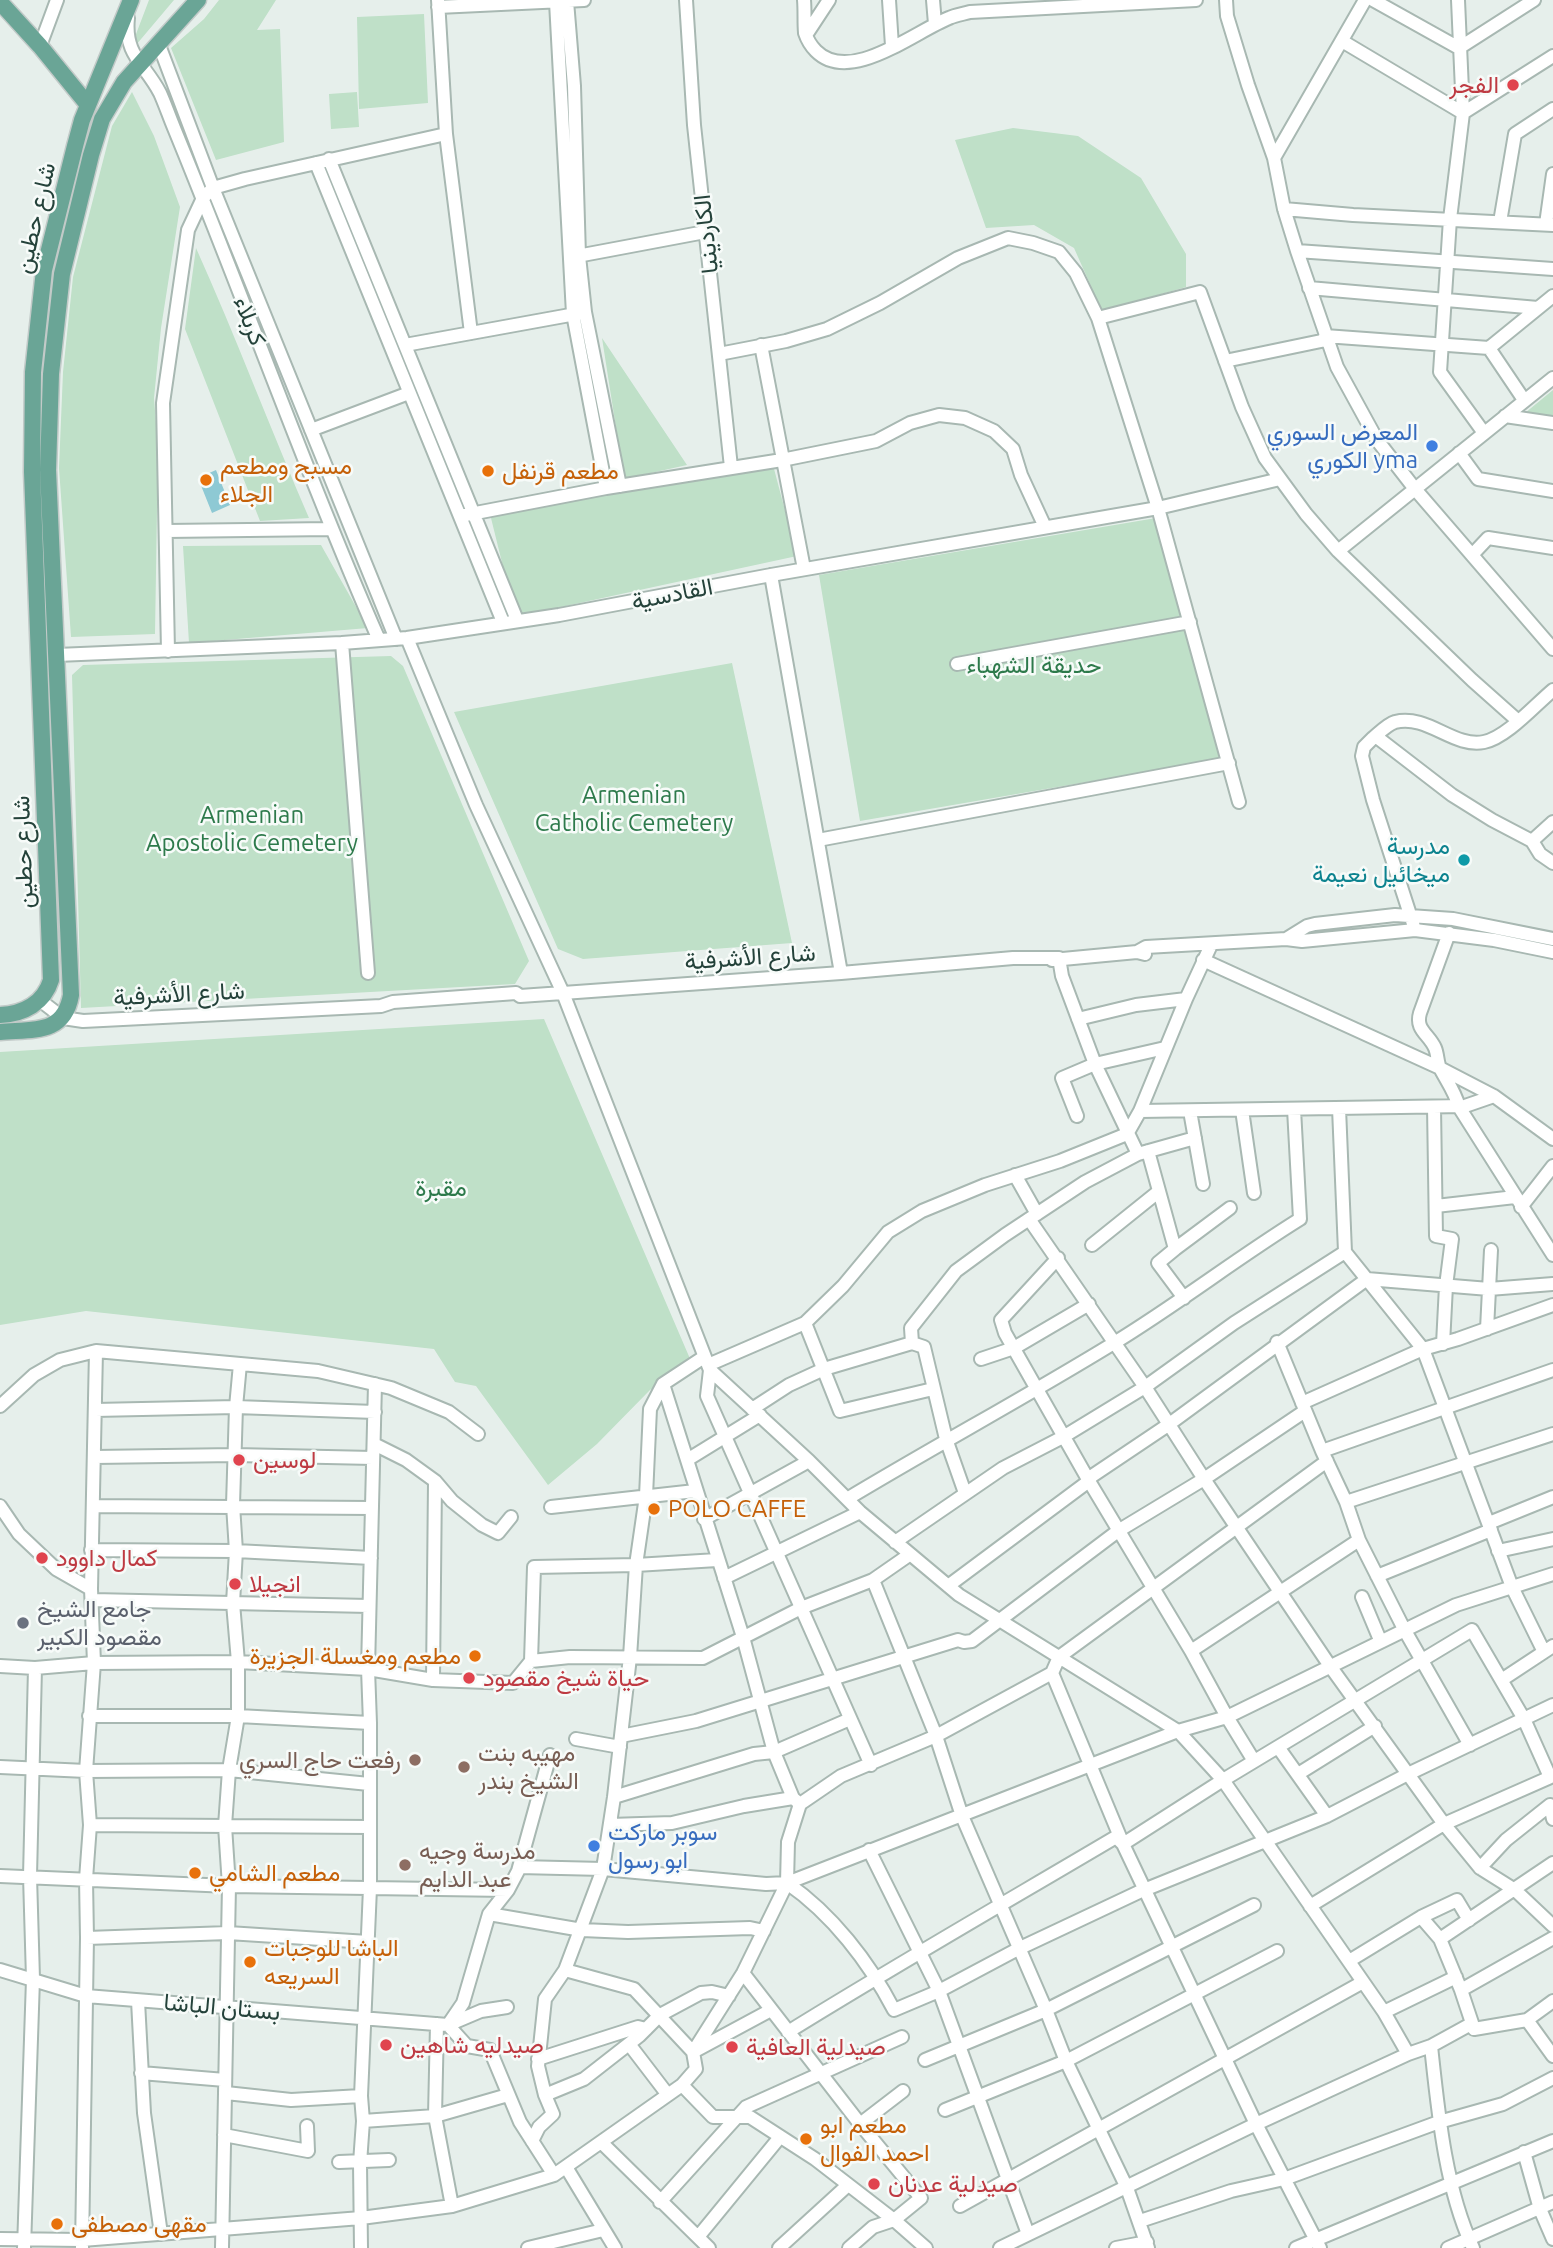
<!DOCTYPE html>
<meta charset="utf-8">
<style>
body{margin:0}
canvas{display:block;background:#e6efeb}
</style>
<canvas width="1553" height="2248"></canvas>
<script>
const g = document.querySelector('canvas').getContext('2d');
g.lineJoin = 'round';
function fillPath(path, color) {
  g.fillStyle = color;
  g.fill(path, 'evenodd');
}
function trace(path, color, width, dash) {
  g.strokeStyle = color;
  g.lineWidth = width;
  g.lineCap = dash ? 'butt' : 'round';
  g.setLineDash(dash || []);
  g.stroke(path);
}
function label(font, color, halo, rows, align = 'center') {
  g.font = font + ' Ubuntu,Vazirmatn,sans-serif';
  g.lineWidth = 5;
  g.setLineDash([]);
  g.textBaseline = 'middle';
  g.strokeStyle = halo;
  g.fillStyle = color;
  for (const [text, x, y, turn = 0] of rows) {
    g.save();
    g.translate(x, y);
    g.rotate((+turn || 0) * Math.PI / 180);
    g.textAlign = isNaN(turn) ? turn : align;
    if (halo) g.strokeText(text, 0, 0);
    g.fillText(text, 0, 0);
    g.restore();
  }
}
fillPath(new Path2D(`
 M 149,0 L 174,0 L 136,45 L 133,42 Z
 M 219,0 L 276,0 L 257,30 L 280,29 L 284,142 L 216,160 L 171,48 L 204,19 Z
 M 424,14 L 428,103 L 359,109 L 357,17 Z
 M 132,92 L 154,136 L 180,207 L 161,328 L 154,398 L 158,448 L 155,634 L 71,637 L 59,468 L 63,372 L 73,277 L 112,126 Z
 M 357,92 L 359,127 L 331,129 L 329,94 Z
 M 1013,128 L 1078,136 L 1141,178 L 1186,254 L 1186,287 L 1102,311 L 1074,248 L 1034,225 L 986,228 L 955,140 Z
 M 196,248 C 236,337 270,428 309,518 L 260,521 L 185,329 Z
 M 602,338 L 687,465 L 624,479 Z
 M 1553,390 L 1553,418 L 1525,413 Z
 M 773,465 L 797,556 L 524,615 L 511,599 L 490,514 Z
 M 1156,518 L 1220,759 L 860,821 L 819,575 Z
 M 321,545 L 368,628 L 189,643 L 183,546 Z
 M 391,656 L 403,666 L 529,961 L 515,984 L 81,1008 L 72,675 L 83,665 Z
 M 732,663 L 792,943 L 583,959 L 558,949 L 454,712 Z
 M 544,1019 L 691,1361 L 650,1390 L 597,1444 L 548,1485 L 476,1386 L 455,1382 L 434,1349 L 86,1311 L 0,1325 L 0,1052 Z`), '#bfe0c8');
fillPath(new Path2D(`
 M 216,470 L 230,505 L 212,513 L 198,478 Z`), '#8ec9d4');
const minor = new Path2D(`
 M 438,0 L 446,134 L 471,333
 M 686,0 L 694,125 L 731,467
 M 804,0 C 805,11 804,22 805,33 C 807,39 811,46 816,51 C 850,85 914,32 949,18 C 955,15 963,14 970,12 L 1196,0
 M 889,0 L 892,46
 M 933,0 L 935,24
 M 1226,0 L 1227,16 L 1248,85 L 1274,158 L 1284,209 L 1297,251 L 1337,367 L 1377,440 L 1415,489 L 1553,649
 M 1373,0 L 1459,48 L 1534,0
 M 1458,0 L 1463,113 L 1450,219 L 1440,372 L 1484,433
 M 567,1 L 574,86 L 579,256 L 585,312 L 620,486
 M 556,2 L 573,314 L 606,488
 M 438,7 L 584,0
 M 128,18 C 124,55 145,64 160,93 C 165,104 169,116 174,128 C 244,298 305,471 379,640
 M 806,35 L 829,0
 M 1342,41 L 1463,113 L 1553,56
 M 159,45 L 213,188 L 396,639
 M 40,46 L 57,0
 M 1274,158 L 1365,0
 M 329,159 L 517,620
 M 316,163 L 503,622
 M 1284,209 L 1353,215 L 1553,225
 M 1500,222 L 1515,134 L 1553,109
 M 1546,224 L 1553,174
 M 1297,251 L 1553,269
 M 572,257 L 705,232
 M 1309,288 L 1538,308
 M 1098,318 L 1200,292 L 1242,407 L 1265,458 L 1306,514 L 1338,551 L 1472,680 L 1517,720
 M 1325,336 L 1489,348
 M 405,345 L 581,313
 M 761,345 L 804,569
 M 719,354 L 786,341 L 827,329 L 880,303 L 958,258 L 1008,238 L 1033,243 L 1059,252 L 1076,273 L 1098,318 L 1158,508 L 1239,802
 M 1225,361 L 1326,340
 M 1524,400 L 1489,348 L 1553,296
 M 1505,416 L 1553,423
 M 311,430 L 409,393
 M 1459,453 L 1478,479 L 1553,491
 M 460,516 L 606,488 L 782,460 L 876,441 L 910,423 L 939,415 L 965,418 L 994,431 L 1013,449 L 1021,475 L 1045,527
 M 166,531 L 331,529
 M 1338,551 L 1553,378
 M 1472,555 L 1488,538 L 1553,548
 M 771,575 L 841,973
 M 407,638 L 476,805 L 563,993 L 710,1370 L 809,1461 L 860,1512 L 959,1595 L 1178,1731 L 1223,1780 L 1384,2012 L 1408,2054
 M 342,643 L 368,973
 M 168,651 L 163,403 L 188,230 L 203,198 L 213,188 L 245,179 L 446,134
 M 57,655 L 342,643 L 407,638 L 559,615 L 771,575 L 1158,508 L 1280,479
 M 957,664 L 1190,622
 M 1373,738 C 1379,733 1388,724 1395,722 C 1428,714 1453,748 1484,742 C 1506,738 1535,705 1553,690
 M 818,840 L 1229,763
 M 1532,841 L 1540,854 L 1553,863
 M 1415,930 L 1373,800 L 1362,756 L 1364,747 L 1373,738 L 1378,738 L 1452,795 L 1492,820 L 1532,841 L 1553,822
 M 1449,933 L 1420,1013 C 1415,1030 1429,1034 1435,1048 C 1438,1055 1437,1064 1441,1070 C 1448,1083 1455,1092 1459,1107 L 1553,1255
 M 1286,939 L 1307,926 L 1315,924 L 1395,915 L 1453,919 L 1553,939
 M 1137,952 L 1146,947 L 1286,939 L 1302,941 L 1415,930 L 1494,940 L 1553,952
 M 1059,958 L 1062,976 L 1095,1064 L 1138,1154
 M 1052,960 L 1137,952 L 1145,954
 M 1203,960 L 1440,1068 L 1494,1096 L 1553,1139
 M 41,1001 L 63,1018 L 83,1021 L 381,1006 L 393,1002 L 516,993 L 520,996 L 563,993 L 841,973 L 1013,958 L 1059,958
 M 1078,1019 L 1136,1005 L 1186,999
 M 1434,1107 L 1436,1236 L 1452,1239 L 1446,1286 L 1443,1344
 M 1339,1108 L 1345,1252 L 1423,1349 L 1512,1587 L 1544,1652
 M 1242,1110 L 1254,1193
 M 1140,1111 L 1465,1106 L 1494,1096
 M 1190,1111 L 1203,1184
 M 1077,1116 L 1062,1078 L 1095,1064 L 1165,1048
 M 1148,1151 L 1175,1249 L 1158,1263 L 1184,1298
 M 1015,1175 L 1037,1214
 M 1436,1206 L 1515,1197
 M 1521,1207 L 1553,1166
 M 1029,1219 L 1145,1387 L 1204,1479 L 1330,1666 L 1444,1824 L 1480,1868 L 1515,1890 L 1553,1926
 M 1092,1245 L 1158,1192
 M 1175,1249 L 1230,1208
 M 1058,1258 L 1001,1320 L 1005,1333 L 1089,1481 L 1191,1651 L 1227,1717 L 1254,1761
 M 805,1323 L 840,1411 L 933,1389
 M 1487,1329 L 1491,1250
 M 1277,1342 L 1322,1451 L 1346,1502 L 1359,1540 L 1404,1629 L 1470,1745
 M 912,1343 L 924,1347 L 946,1439 L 965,1493
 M 981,1359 L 1014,1348 L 1089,1304
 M 708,1365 L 805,1323 L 843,1286 L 888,1232 L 922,1211 L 985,1185 L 1060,1161 L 1127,1134 L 1140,1111 L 1186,999 L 1211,945
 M 710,1370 L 707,1396 L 871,1765
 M 1302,1403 L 1423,1349 L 1458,1339 L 1553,1305
 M 0,1406 L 34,1375 L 60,1360 L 96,1351 L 318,1371 L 391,1388 L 449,1412 L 478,1434
 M 752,1409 L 789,1385 L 824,1369 L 912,1343 L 911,1328 L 956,1271 L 1005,1235 L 1085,1182 L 1138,1154 L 1195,1138
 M 95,1410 L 236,1407 L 375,1412
 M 374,1444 L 406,1460 L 435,1481 L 452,1501 L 482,1525 L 498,1533 L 511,1517
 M 1322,1451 L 1553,1370
 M 95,1457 L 235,1455 L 373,1458
 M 687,1460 L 760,1415
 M 847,1499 C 935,1446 1026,1397 1114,1343 C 1178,1304 1237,1258 1300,1219 L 1294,1109
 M 1346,1502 L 1553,1434
 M 0,1506 L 19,1534 L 56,1569 L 91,1589
 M 93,1506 L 372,1508
 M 551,1507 L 695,1491
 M 704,1519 L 809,1461
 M 1489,1523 L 1553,1497
 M 895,1542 L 1003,1468 L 1063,1437 L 1145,1387 L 1234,1323 L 1345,1252
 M 91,1550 L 236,1551 L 371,1558
 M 1498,1551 L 1553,1539
 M 1377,1576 L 1491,1530
 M 724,1578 L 860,1512
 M 873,1580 L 936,1736 L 962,1816 L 1046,2010 L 1066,2061 L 1127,2188 L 1148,2248
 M 948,1586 L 1089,1481 L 1092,1476 L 1168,1425 L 1367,1279 L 1489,1289 L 1553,1284
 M 1362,1597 L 1380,1640
 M 93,1600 L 369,1606
 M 1191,1651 L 1359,1540
 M 531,1661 L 534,1567 L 636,1565 L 717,1560
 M 0,1666 L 35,1668 L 94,1663 L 238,1662 L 368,1669 L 433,1680 L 513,1683 L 531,1661 L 570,1657 L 703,1658 L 801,1608 L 873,1580 L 909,1555
 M 1503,1679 L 1553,1646
 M 433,1680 L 435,1481
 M 89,1716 L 238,1716 L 370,1723
 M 621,1736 L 696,1721 L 958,1640 L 964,1642 L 972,1641 L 1118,1531 L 1204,1479 L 1305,1411
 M 576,1739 L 620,1747
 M 1278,1747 L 1327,1816
 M 0,1767 L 86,1771 L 229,1770 L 369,1784
 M 1298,1774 L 1375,1726
 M 614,1797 L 754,1754 L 774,1752 L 850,1719
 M 800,1804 L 841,1776 L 936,1736 L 1052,1673
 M 90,1825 L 370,1827
 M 610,1825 L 672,1823 L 744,1806 L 793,1798
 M 869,1850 L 939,1991 L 1028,2234
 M 519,1867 L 603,1869 L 766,1884 L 787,1883 L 1178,1731 L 1227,1717 L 1456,1605 L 1553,1574
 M 1480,1868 L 1506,1840 L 1550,1805 L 1553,1819
 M 0,1876 L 229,1886 L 508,1890
 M 787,1883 C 832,1914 869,1962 894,2010 L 939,1991 L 1018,1949 L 1139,1892 L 1327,1816 L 1408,1774 L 1553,1705
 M 1310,1906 L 1444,1824 L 1553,1776
 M 489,1914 L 582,1930 L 628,1932 L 750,1928 L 764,1931
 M 1421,1917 L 1440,1939 L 1461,1990 L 1474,2029 L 1527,2020 L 1553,2001
 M 87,1938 L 228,1933 L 368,1942
 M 1440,1939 L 1553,1863
 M 1349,1961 L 1421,1917 L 1457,1900 L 1469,1920
 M 0,1970 L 86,1996 L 448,2025 L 481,2011 L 507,2007
 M 565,1970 L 634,1989 L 693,2052 L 771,2010
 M 743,1973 L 860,2124 L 921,2198 L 894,2220 L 873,2227 L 849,2248
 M 1461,1990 L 1553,1938
 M 138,2001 L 144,2113 L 161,2234
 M 1384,2012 L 1456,1977
 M 1527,2020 L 1553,2056
 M 437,2024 L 435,2116 L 452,2206
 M 448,2025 L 463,2003 L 489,1914 L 508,1890 L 518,1871 L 550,1755
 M 448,2025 L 467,2046 L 490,2050 L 520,2122 L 554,2175
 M 788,2032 C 896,1965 1006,1902 1116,1837 L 1123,1844 L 1223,1780 L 1472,1630 L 1524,1719 L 1550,1777
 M 629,2044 L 668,2095
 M 1431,2046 C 1438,2111 1445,2188 1473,2248
 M 538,2059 L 638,2027 L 646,2029
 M 925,2060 L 1046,2010 L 1254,1905
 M 141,2073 L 225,2080
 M 682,2085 L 713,2117 L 750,2117 L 815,2159 L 894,2220 L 926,2248
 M 226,2093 L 291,2100 L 361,2096
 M 545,2095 L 584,2079 L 639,2036 L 660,2015 L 701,1993 L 712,1992 L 729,1996
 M 945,2110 L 1066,2061 L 1277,1951
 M 363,2121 L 435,2116 L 508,2095
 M 860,2124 L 903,2091
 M 224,2135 L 308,2151 L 307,2126
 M 532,2141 L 539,2127 L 553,2114 L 545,2095 L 538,2066 L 545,1999 L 565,1970 L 603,1869 L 614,1797 L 630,1657 L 636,1565 L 646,1496 L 650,1409 L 663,1384
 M 601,2142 L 709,2248
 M 1524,2152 L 1540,2209 L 1553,2239
 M 339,2162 L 389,2160
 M 566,2167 L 615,2248
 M 660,2202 L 746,2107 L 902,2037
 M 960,2206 L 1363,1982
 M 1140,2221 L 1231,2191 L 1284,2179 L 1439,2122 L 1503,2104 L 1553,2078
 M 698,2237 L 780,2137
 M 0,2239 L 82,2240 L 361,2218 L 452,2206 L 554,2175 L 682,2085 L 696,2069 L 693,2052 L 743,1973 L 787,1883 L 788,1842 L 800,1804 L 793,1798 L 774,1752 L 743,1637 L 663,1384 L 704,1357
 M 24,2248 L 33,1979 L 30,1876 L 35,1668
 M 82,2248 L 87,1938 L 86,1879 L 90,1825 L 86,1771 L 94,1663 L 91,1589 L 96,1351
 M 222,2248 L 229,1886 L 225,1826 L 229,1770 L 238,1716 L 238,1662 L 233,1603 L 236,1551 L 233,1505 L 236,1407 L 240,1364
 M 361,2248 L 360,2163 L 363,2121 L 361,2096 L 370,1888 L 370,1723 L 368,1669 L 375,1384
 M 528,2248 L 603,2230
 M 779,2248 L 848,2185
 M 1000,2248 L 1256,2124 L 1408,2054 L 1431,2046 L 1471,2024
 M 1116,2248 L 1147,2242
 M 1296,2248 L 1553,2141
 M 1320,2248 L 1256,2124 L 1123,1844 L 1052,1673 L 1059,1657 L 1327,1461
 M 1448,2248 L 1553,2202`);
const major = new Path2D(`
 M 0,2 L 40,46 L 88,105
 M 0,1015 C 24,1014 44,1003 51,980 L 32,472 L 33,372 L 44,270 L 75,146 L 82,120 L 131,0
 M 0,1032 C 33,1029 64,1035 71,995 L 48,470 L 51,374 L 62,274 L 91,155 L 102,119 L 124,82 L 198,0`);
trace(minor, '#a8b8b2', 16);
trace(major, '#c2cac8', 19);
trace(minor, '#fff', 12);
trace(major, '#6aa596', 16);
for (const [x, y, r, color] of [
 [1513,85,7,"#e0444e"],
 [1432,446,7,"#3f7fe0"],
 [488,471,7,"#e8710a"],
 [206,480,7,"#e8710a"],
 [1464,860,7,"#0f9aa8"],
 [239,1460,7,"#e0444e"],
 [654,1509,7,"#e8710a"],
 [42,1558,7,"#e0444e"],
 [235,1584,7,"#e0444e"],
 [23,1623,7,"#6b7280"],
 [475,1656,7,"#e8710a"],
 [469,1678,7,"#e0444e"],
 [415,1760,7,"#8d6e63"],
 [464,1767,7,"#8d6e63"],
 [594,1846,7,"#3f7fe0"],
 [405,1865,7,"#8d6e63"],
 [195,1873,7,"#e8710a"],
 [250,1962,7,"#e8710a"],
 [386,2045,7,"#e0444e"],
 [732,2047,7,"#e0444e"],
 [806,2139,7,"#e8710a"],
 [874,2184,7,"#e0444e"],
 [57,2224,7,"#e8710a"]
]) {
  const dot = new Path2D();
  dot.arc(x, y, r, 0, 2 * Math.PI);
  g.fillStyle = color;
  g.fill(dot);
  trace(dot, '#f7fbf9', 2.5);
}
label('24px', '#be3a42', '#f7fbf9', [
 ["الفجر",1499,85,"right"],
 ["لوسين",253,1460],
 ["كمال داوود",56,1558],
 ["انجيلا",249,1584],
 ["حياة شيخ مقصود",483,1678],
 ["صيدليه شاهين",400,2045],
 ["صيدلية العافية",746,2047],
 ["صيدلية عدنان",888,2184]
], 'left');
label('24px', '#24423a', '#f7fbf9', [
 ["شارع حطين",35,218,-77],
 ["الكاردينيا",706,234,-96],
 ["كربلاء",250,321,69],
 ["القادسية",672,594,-11],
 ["شارع حطين",23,852,-92],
 ["شارع الأشرفية",750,957,-4],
 ["شارع الأشرفية",179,994,-3],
 ["بستان الباشا",222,2007,5]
]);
label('24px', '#366cbe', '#f7fbf9', [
 ["المعرض السوري",1418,432],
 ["الكوري yma",1418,460],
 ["سوبر ماركت",608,1832,"left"],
 ["ابو رسول",608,1860,"left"]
], 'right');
label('24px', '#c56008', '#f7fbf9', [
 ["مسبح ومطعم",220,466],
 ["الجلاء",220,494],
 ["مطعم قرنفل",502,471],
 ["POLO CAFFE",668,1509],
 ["مطعم ومغسلة الجزيرة",461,1656,"right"],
 ["مطعم الشامي",209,1873],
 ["الباشا للوجبات",264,1948],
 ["السريعه",264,1976],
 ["مطعم ابو",820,2125],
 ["احمد الفوال",820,2153],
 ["مقهى مصطفى",71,2224]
], 'left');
label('24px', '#2d7a4b', '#f7fbf9', [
 ["حديقة الشهباء",1034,665],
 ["Armenian",634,795],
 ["Catholic Cemetery",634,823],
 ["Armenian",252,815],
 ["Apostolic Cemetery",252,843],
 ["مقبرة",441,1188]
]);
label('24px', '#0d838f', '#f7fbf9', [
 ["مدرسة",1450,846],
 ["ميخائيل نعيمة",1450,874]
], 'right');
label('24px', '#5b616d', '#f7fbf9', [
 ["جامع الشيخ",37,1609],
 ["مقصود الكبير",37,1637]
], 'left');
label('24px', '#785e54', '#f7fbf9', [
 ["مهيبه بنت",478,1753],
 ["الشيخ بندر",478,1781],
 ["رفعت حاج السري",401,1760,"right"],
 ["مدرسة وجيه",419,1851],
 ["عبد الدايم",419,1879]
], 'left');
</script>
